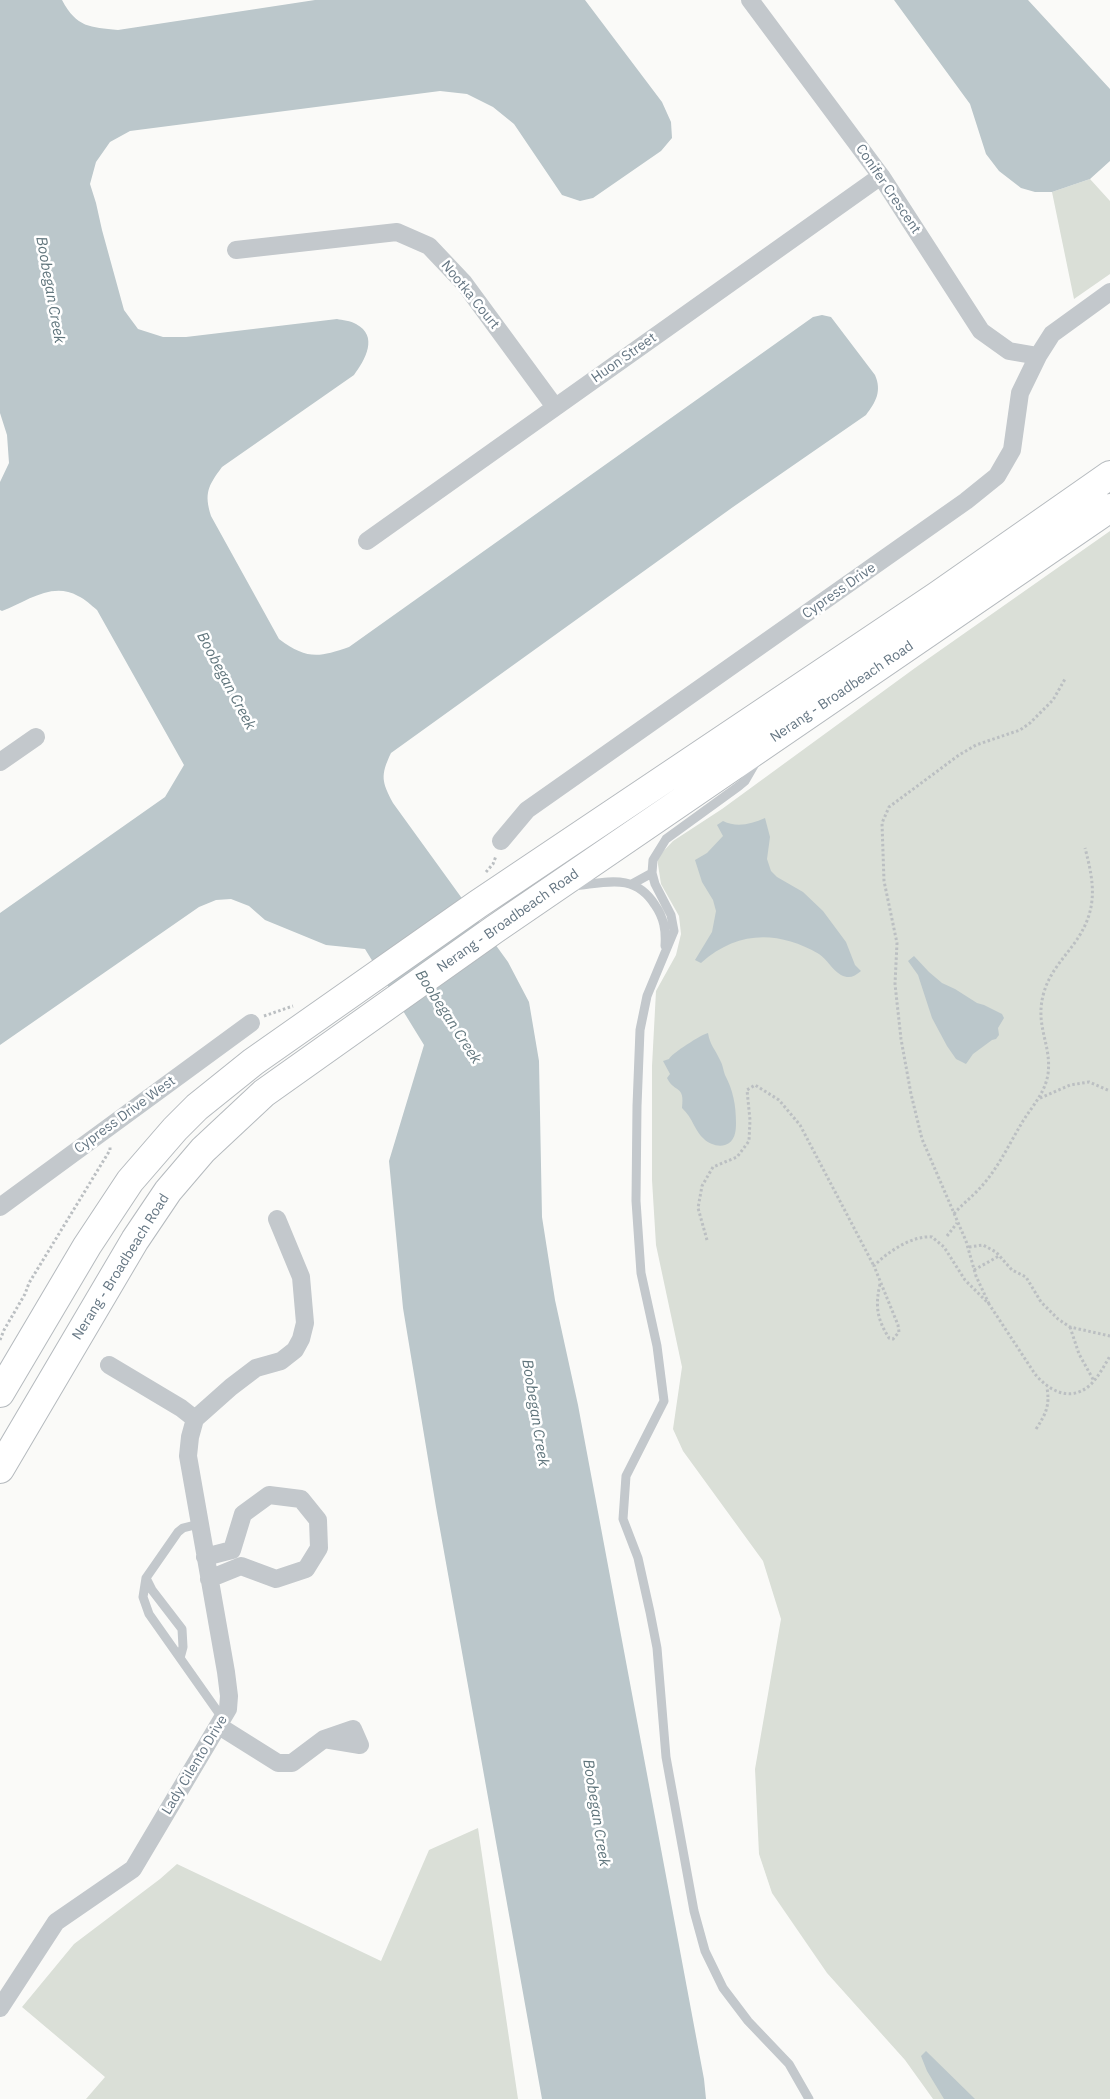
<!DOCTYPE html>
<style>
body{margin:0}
canvas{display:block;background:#fafaf8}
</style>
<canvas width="1110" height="2099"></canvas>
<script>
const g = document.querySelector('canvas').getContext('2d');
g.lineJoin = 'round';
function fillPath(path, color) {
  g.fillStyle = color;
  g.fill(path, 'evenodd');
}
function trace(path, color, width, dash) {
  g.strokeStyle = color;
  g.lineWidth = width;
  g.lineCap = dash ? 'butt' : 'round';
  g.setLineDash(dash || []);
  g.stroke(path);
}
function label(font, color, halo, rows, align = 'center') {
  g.font = font + ' "IBM Plex Sans",sans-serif';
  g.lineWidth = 5;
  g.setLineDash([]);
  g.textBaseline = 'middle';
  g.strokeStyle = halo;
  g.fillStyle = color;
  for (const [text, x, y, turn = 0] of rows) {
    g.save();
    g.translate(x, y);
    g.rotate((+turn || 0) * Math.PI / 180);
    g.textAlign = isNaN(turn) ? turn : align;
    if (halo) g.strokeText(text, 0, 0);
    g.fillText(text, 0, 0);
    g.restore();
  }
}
fillPath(new Path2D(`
 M 1090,179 L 1110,201 L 1110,274 L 1074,299 L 1052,192 Z
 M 1110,531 L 1110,2099 L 933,2099 L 905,2060 L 827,1973 L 772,1893 L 759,1854 L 755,1769 L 781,1619 L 763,1561 L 683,1451 L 673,1429 L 682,1367 L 656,1245 L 652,1180 L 652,1066 L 656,991 L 676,955 L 681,934 L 679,916 L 661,884 L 657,858 L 673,841 L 722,809 L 915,668 Z
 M 478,1828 L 518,2099 L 86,2099 L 105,2077 L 22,2007 L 74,1944 L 160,1879 L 177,1864 L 381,1961 L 429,1850 Z`), '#dadfd7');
fillPath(new Path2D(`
 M 0,0 L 62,0 C 77,28 90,27 118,30 L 315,0 L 585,0 L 662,102 L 671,122 L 672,138 L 661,151 L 593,198 L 580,201 L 562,195 L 514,124 L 493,107 L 467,94 L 440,91 L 130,131 L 110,142 L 96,162 L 90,184 L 96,203 L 102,230 L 124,310 L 138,329 L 163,337 L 186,337 L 337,319 C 342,320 351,321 356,324 C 379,336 365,360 354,375 L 222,467 C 208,486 204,493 211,516 L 279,639 C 306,659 318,658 349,647 L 813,317 L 822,315 L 831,317 L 875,375 C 882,391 876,402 866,415 L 733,507 L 391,753 C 380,776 382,782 393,803 L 508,962 L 529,1002 L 539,1061 L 542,1217 L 555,1300 L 578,1405 L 704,2079 L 706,2099 L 542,2099 L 436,1507 L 403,1308 L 389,1161 L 424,1045 L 365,949 L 326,945 L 265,920 L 249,906 L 231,899 L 216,900 L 199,907 L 0,1045 L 0,913 L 165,797 L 184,765 L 97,610 C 91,605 85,599 78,596 C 52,581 26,602 2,611 L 0,610 L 0,482 L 9,463 L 7,435 L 0,413 Z
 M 894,0 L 1028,0 L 1110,89 L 1110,161 L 1090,179 L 1052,192 L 1035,192 L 1021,188 L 999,171 L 986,154 L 970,104 Z
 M 765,818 L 770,837 L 767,859 L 771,871 L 777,877 L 803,892 L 823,911 L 846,942 L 855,965 L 861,971 C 854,977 849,979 841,975 C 832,970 827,959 819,954 C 777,930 737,931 701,963 L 695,960 L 712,932 L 716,911 L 713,900 L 702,882 L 695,860 L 707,853 L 723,836 L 717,825 L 723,821 C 737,828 751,824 765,818 Z
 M 914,956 L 929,972 L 942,983 L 955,989 L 977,1003 L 984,1005 L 1002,1014 L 1004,1018 L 998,1028 L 999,1035 L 996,1039 L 992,1040 L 973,1054 L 966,1064 L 956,1059 L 947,1046 L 932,1018 L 918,975 L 908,961 Z
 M 708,1033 C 710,1045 715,1049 720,1060 C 723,1065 723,1070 725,1075 C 733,1090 736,1105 736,1123 C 736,1131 735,1142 725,1145 C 718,1147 709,1144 704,1139 C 695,1132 693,1118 682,1108 C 685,1084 675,1094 667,1078 L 670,1074 L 663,1061 L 669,1059 C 671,1054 702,1034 708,1033 Z
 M 926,2051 L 975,2099 L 944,2099 L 927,2071 L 921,2056 Z`), '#bbc7cb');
const primary = new Path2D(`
 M 0,1393 L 87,1246 L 130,1181 L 175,1129 L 197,1107 L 253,1062 L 478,904 L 937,596 L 1110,475
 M 0,1469 L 135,1240 L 168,1191 L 203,1150 L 264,1093 L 495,929 L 1110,508`);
trace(primary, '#b5babe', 30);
trace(new Path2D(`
 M 486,872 L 493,864 L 496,856
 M 264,1016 L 293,1006
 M 1040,1098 L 1070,1085 L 1089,1082 L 1110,1091
 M 954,1214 C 961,1205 970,1199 978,1190 C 997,1171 1009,1144 1023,1121 C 1033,1105 1045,1093 1048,1074 C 1052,1044 1034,1026 1044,992 C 1050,971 1066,956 1078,938 C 1098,907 1094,882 1085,848
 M 947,1236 L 957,1223
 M 707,1240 L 698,1208 L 702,1186 L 713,1167 L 737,1157 L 749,1141 L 750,1120 L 747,1090 L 755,1085 L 779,1100 L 800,1125 L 874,1266
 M 969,1247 L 983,1245 L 996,1252 L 1012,1270 L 1026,1277 L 1041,1302 L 1058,1319 L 1070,1327 L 1110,1336
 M 974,1270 L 999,1256
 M 880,1284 C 875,1306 877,1319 889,1338 L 893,1339 L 899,1332 L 898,1325 L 874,1266 C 887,1252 913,1235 932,1237 L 944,1247 L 965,1280 L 989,1304 L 1035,1374 C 1049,1391 1070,1402 1089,1386 C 1098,1378 1104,1366 1110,1356
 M 989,1304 L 976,1276 L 966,1241 L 922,1139 L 911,1094 L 901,1039 L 895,984 L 897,943 L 884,881 L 882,823 L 889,807 L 959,755 L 976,745 L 1020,730 L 1030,723 L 1053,700 L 1065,679
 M 1070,1327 L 1079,1354 L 1094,1381
 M 0,1340 L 4,1330 L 25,1294 L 29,1283 L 110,1150 L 110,1146
 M 1036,1429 C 1046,1414 1050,1405 1047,1388`), '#bbbfc2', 3, [2.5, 2.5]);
trace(new Path2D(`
 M 756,762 L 745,781 L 739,786 L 666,839 L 653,860 L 652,873 L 655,884 L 671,915 L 674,931 L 647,996 L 640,1030 L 637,1106 L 636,1201 L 641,1273 L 657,1346 L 664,1401 L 626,1476 L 623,1519 L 638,1558 L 650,1612 L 657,1648 L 666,1757 L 694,1911 L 705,1951 L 723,1988 L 748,2021 L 789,2064 L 809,2099
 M 632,884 L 652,873
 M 573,886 C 606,883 634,872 655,905 C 664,918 666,930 665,946
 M 199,1524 L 183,1528 L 178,1532 L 146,1578 L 143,1597 L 149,1614 L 223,1719
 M 146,1578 L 152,1590 L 182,1629 L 183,1647 L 180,1658`), '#c3c8cc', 9);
trace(new Path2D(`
 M 750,0 L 881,176 L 981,331 L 1009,351 L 1038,356
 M 236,250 L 397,232 L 429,246 L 464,283 L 555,407
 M 367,541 L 881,176
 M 0,762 L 36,737
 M 501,841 L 527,810 L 966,501 L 997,476 L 1012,450 L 1020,393 L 1038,356 L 1052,334 L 1110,292
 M 0,1207 L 251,1023
 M 109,1365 L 181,1408 L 195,1419
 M 205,1557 L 232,1550 L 243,1514 L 269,1495 L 301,1499 L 318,1520 L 319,1548 L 306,1569 L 276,1579 L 241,1566 L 209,1579
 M 219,1726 L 278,1763 L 292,1763 L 324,1739 L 353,1729 L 360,1745 L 324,1739
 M 0,2008 L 56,1922 L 133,1869 L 228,1709 L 229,1696 L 226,1672 L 188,1456 L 190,1437 L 195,1419 L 231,1387 L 256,1368 L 281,1361 L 295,1350 L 301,1339 L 305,1323 L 301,1277 L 277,1219`), '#c3c8cc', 18);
trace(primary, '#fff', 28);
label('14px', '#657683', '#fff', [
 ["Conifer Crescent",888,189,56],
 ["Nootka Court",470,295,51],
 ["Huon Street",624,358,-35],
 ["Cypress Drive",839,591,-35],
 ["Nerang - Broadbeach Road",842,692,-34],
 ["Nerang - Broadbeach Road",508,921,-35],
 ["Cypress Drive West",125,1115,-36],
 ["Nerang - Broadbeach Road",121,1267,-58],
 ["Lady Cilento Drive",195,1765,-59]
]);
label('italic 15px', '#60757c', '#fff', [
 ["Boobegan Creek",50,290,80],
 ["Boobegan Creek",226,681,62],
 ["Boobegan Creek",448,1017,57],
 ["Boobegan Creek",535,1413,81],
 ["Boobegan Creek",596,1813,81]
]);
</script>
